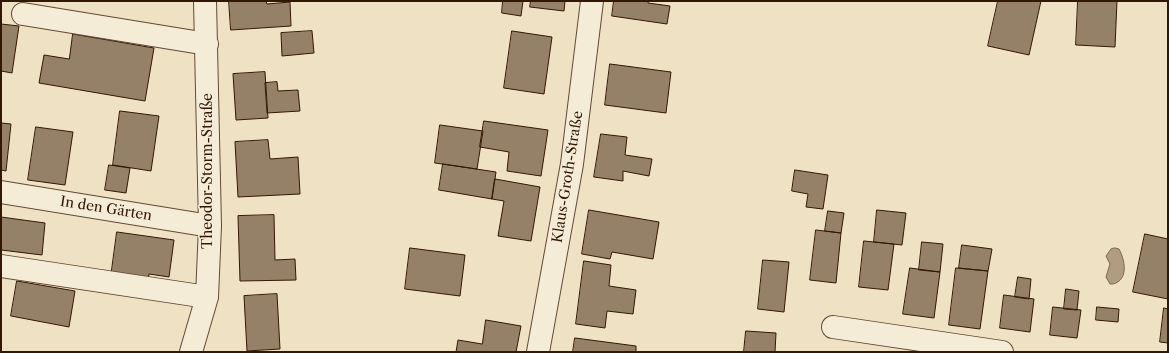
<!DOCTYPE html>
<meta charset="utf-8">
<style>
body{margin:0}
#map{position:relative;width:1169px;height:353px;overflow:hidden;background:#efe1c3;font-family:"Libre Caslon Text",serif}
canvas{display:block}
.frame{position:absolute;inset:0;border:2px solid #331705;pointer-events:none}
</style>
<div id="map">
<canvas width="1169" height="353"></canvas>
<div class="frame"></div>
</div>
<script>
const g = document.querySelector('canvas').getContext('2d');
g.lineJoin = 'round';
function fillPath(path, color) {
  g.fillStyle = color;
  g.fill(path, 'evenodd');
}
function trace(path, color, width, dash) {
  g.strokeStyle = color;
  g.lineWidth = width;
  g.lineCap = dash ? 'butt' : 'round';
  g.setLineDash(dash || []);
  g.stroke(path);
}
function label(font, color, halo, rows, align = 'center') {
  g.font = font + ' "Libre Caslon Text",serif';
  g.lineWidth = 3;
  g.setLineDash([]);
  g.textBaseline = 'middle';
  g.strokeStyle = halo;
  g.fillStyle = color;
  for (const [text, x, y, turn = 0] of rows) {
    g.save();
    g.translate(x, y);
    g.rotate((+turn || 0) * Math.PI / 180);
    g.textAlign = isNaN(turn) ? turn : align;
    if (halo) g.strokeText(text, 0, 0);
    g.fillText(text, 0, 0);
    g.restore();
  }
}
const water = new Path2D(`
 M 1115,248 L 1119,249 C 1125,260 1129,280 1113,284 L 1110,284 L 1106,277 L 1110,264 L 1106,256 L 1111,249 Z`);
fillPath(water, '#af9c82');
trace(water, '#7d6750', 1);
const building = new Path2D(`
 M 229,1 L 266,1 L 267,4 L 290,2 L 291,26 L 231,30 Z
 M 503,1 L 523,1 L 521,16 L 502,13 Z
 M 531,1 L 565,1 L 564,11 L 530,7 Z
 M 614,1 L 648,1 L 648,3 L 670,6 L 667,24 L 612,16 Z
 M 998,1 L 1041,1 L 1029,55 L 988,46 Z
 M 1078,1 L 1117,1 L 1115,47 L 1076,45 Z
 M 1,24 L 19,26 L 12,73 L 1,71 Z
 M 312,31 L 314,53 L 282,56 L 281,33 Z
 M 512,31 L 552,37 L 544,94 L 504,88 Z
 M 73,34 L 154,48 L 145,101 L 39,83 L 44,55 L 69,59 Z
 M 610,64 L 671,72 L 666,113 L 605,105 Z
 M 265,72 L 268,118 L 236,120 L 233,74 Z
 M 277,82 L 278,91 L 298,90 L 300,111 L 267,113 L 265,83 Z
 M 120,111 L 159,116 L 151,171 L 113,165 Z
 M 484,121 L 548,130 L 541,176 L 507,171 L 509,152 L 480,147 Z
 M 1,123 L 11,124 L 6,171 L 1,170 Z
 M 440,125 L 483,131 L 477,169 L 435,163 Z
 M 36,127 L 73,132 L 65,185 L 28,180 Z
 M 601,134 L 627,137 L 625,155 L 652,159 L 649,176 L 623,171 L 623,181 L 594,177 Z
 M 268,140 L 270,159 L 298,157 L 300,194 L 238,197 L 235,142 Z
 M 443,164 L 496,172 L 492,199 L 439,190 Z
 M 109,165 L 130,168 L 126,193 L 105,190 Z
 M 795,170 L 828,175 L 823,209 L 806,207 L 808,194 L 792,191 Z
 M 495,179 L 540,187 L 531,241 L 498,236 L 504,201 L 492,199 Z
 M 589,210 L 659,222 L 653,259 L 612,252 L 610,259 L 582,254 Z
 M 877,210 L 906,213 L 902,245 L 874,242 Z
 M 828,211 L 844,213 L 841,233 L 825,231 Z
 M 274,215 L 275,260 L 295,259 L 296,280 L 240,281 L 238,216 Z
 M 1,217 L 45,223 L 42,255 L 1,250 Z
 M 816,230 L 841,233 L 836,283 L 810,280 Z
 M 117,232 L 174,240 L 169,277 L 149,274 L 148,282 L 111,277 Z
 M 1145,234 L 1168,239 L 1168,299 L 1133,292 Z
 M 864,241 L 894,244 L 888,290 L 859,287 Z
 M 922,242 L 943,244 L 940,272 L 919,270 Z
 M 962,245 L 992,249 L 988,271 L 959,268 Z
 M 410,248 L 465,255 L 460,296 L 405,289 Z
 M 763,260 L 789,262 L 784,312 L 758,309 Z
 M 584,261 L 611,265 L 609,286 L 636,290 L 633,314 L 607,311 L 605,328 L 576,324 Z
 M 910,268 L 940,272 L 934,318 L 903,314 Z
 M 956,268 L 988,271 L 980,329 L 949,325 Z
 M 1018,277 L 1031,279 L 1029,299 L 1015,297 Z
 M 17,281 L 75,291 L 69,327 L 11,316 Z
 M 1066,289 L 1079,291 L 1077,310 L 1064,309 Z
 M 277,294 L 280,349 L 247,351 L 244,296 Z
 M 1004,295 L 1034,299 L 1030,332 L 1000,328 Z
 M 1053,307 L 1081,310 L 1077,338 L 1050,335 Z
 M 1097,307 L 1119,309 L 1118,322 L 1096,320 Z
 M 1164,308 L 1168,309 L 1168,343 L 1160,342 Z
 M 486,320 L 521,326 L 516,352 L 456,352 L 458,340 L 482,344 Z
 M 746,331 L 776,333 L 775,352 L 744,352 Z
 M 575,338 L 636,346 L 636,352 L 573,352 Z`);
fillPath(building, '#958068');
trace(building, '#331705', 1);
const minor = new Path2D(`
 M 23,14 L 207,44
 M 1,192 L 210,226
 M 1,266 L 207,297
 M 833,327 L 1002,352
 M 191,352 L 207,297 L 210,226 L 205,1
 M 538,352 L 572,164 L 592,1`);
trace(minor, '#624a34', 24);
trace(minor, '#f5ecd8', 22);
label('14px', '#331705', '#f5ecd8', [
 ["Theodor-Storm-Straße",208,171,-90],
 ["Klaus-Groth-Straße",568,177,-81],
 ["In den Gärten",106,209,9]
]);
</script>
